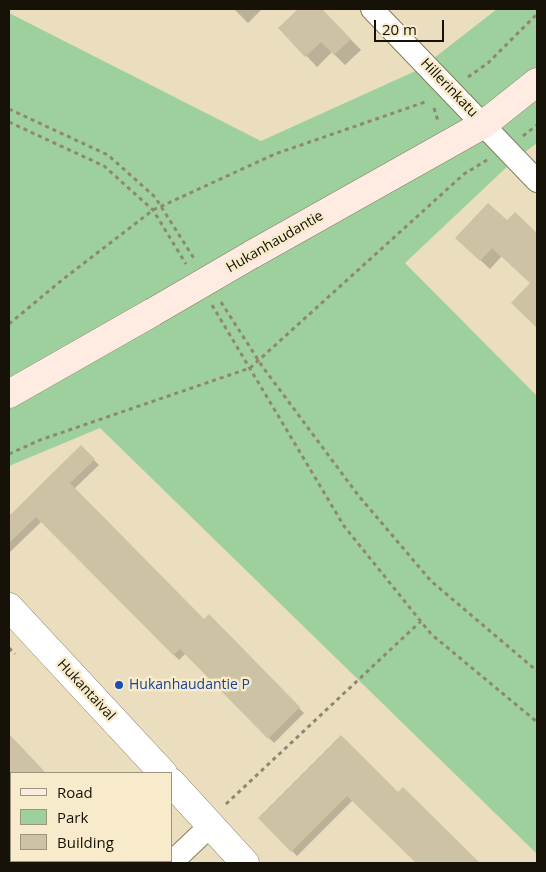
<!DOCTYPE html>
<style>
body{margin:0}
#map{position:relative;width:546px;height:872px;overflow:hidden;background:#eadebe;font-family:"Open Sans",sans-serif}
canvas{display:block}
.frame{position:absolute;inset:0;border:10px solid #161207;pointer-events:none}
.legend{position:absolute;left:10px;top:772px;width:162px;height:90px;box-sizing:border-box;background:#f7ebcb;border:1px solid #9d947d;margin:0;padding:6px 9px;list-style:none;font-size:15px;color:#161207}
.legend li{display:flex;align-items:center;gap:10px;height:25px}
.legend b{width:25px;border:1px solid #9d947d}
.scale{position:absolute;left:374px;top:20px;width:70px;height:22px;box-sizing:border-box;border:2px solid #161207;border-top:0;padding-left:6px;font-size:15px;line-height:18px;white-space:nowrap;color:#161207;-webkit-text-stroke:4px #f7ebcb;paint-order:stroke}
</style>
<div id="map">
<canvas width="546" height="872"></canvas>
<div class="frame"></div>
<ul class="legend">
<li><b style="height:6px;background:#feebe2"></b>Road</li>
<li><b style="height:14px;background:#9dd09d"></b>Park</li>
<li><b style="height:14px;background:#cdc2a3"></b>Building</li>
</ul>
<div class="scale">20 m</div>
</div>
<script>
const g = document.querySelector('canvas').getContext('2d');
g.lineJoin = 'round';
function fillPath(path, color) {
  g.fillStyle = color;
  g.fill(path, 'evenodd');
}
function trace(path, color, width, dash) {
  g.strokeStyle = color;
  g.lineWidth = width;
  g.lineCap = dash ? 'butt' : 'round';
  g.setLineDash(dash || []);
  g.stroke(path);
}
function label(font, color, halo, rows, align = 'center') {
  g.font = font + ' "Open Sans",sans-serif';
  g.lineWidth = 5;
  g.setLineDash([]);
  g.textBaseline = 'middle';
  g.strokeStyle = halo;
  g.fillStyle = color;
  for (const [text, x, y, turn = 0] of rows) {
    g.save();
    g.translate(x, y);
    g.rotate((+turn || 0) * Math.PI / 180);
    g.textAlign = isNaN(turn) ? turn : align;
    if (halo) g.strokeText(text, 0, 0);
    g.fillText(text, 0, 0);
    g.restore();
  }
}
fillPath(new Path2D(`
 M 497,9 L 537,9 L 537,143 L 511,163 L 405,263 L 537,396 L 537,854 L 100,428 L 9,466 L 9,13 L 261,141 L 420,69 Z`), '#9dd09d');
fillPath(new Path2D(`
 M 234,9 L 262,9 L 248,23 Z
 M 300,9 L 321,9 L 361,50 L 345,65 L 332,52 L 317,67 L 280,28 Z
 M 515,214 L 537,234 L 537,327 L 513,303 L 532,284 L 502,256 L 490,269 L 466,247 L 507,222 Z
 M 81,447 L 99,465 L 74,489 L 204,621 L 209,616 L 304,713 L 274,743 L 185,654 L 179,660 L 42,521 L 9,553 L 9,518 Z
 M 9,736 L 44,773 L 11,773 L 11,781 L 9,778 Z
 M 341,736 L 398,794 L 403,789 L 478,863 L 417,863 L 353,800 L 297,856 L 259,818 Z
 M 78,861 L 119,861 L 117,863 L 80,863 Z`), '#0003');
fillPath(new Path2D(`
 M 298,9 L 322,9 L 351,39 L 334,55 L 321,42 L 305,57 L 278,28 Z
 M 488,203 L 507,220 L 515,212 L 537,233 L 537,328 L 511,303 L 530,283 L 492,248 L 480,261 L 455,238 Z
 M 81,445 L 95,459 L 70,483 L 204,619 L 209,614 L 300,707 L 268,739 L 180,649 L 173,655 L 36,517 L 9,543 L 9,516 Z
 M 9,734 L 46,773 L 9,773 Z
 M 341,735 L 398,792 L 403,787 L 480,863 L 416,863 L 347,796 L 291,852 L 258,818 Z`), '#cdc2a3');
const minor = new Path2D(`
 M 372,9 L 537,181
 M 171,863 L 210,826`);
const tertiary = new Path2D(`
 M 9,607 L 163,773
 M 171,782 L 245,863`);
const secondary = new Path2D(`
 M 251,255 L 484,124 L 537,82
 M 9,394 L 153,312`);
trace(minor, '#887d60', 24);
trace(tertiary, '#887d60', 29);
trace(secondary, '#887d60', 29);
trace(new Path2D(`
 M 468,77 L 488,63 L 537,14
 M 434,108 L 438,121
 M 9,109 L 108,155 L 155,197 L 195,260
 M 9,122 L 104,166 L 153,210 L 186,264
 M 523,136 L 537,125
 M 221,302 L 262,366 L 358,495 L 431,581 L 537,671
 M 212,305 L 344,526 L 431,634 L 537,722
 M 9,324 L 62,280 L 153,210 L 275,154 L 428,101
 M 9,454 L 40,440 L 250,368 L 464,174 L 487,160
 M 9,648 L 15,654
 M 226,804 L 421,621
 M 139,863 L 141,861`), '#8f8770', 3, [4, 4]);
trace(minor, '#fff', 22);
trace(tertiary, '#fff', 28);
trace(secondary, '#feebe2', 28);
const secondaryBridge = new Path2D(`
 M 153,312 L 251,255`);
trace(secondaryBridge, '#887d60', 29, []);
trace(secondaryBridge, '#feebe2', 28);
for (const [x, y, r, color] of [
 [119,685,5,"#1a4fb4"]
]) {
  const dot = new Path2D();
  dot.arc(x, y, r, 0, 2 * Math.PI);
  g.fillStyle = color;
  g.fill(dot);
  trace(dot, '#f7ebcb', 2);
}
label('14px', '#161207', '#f7ebcb', [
 ["Hillerinkatu",449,88,46],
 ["Hukanhaudantie",275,242,-30],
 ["Hukantaival",86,690,47]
]);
label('14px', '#164399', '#f7ebcb', [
 ["Hukanhaudantie P",129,685]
], 'left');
</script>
